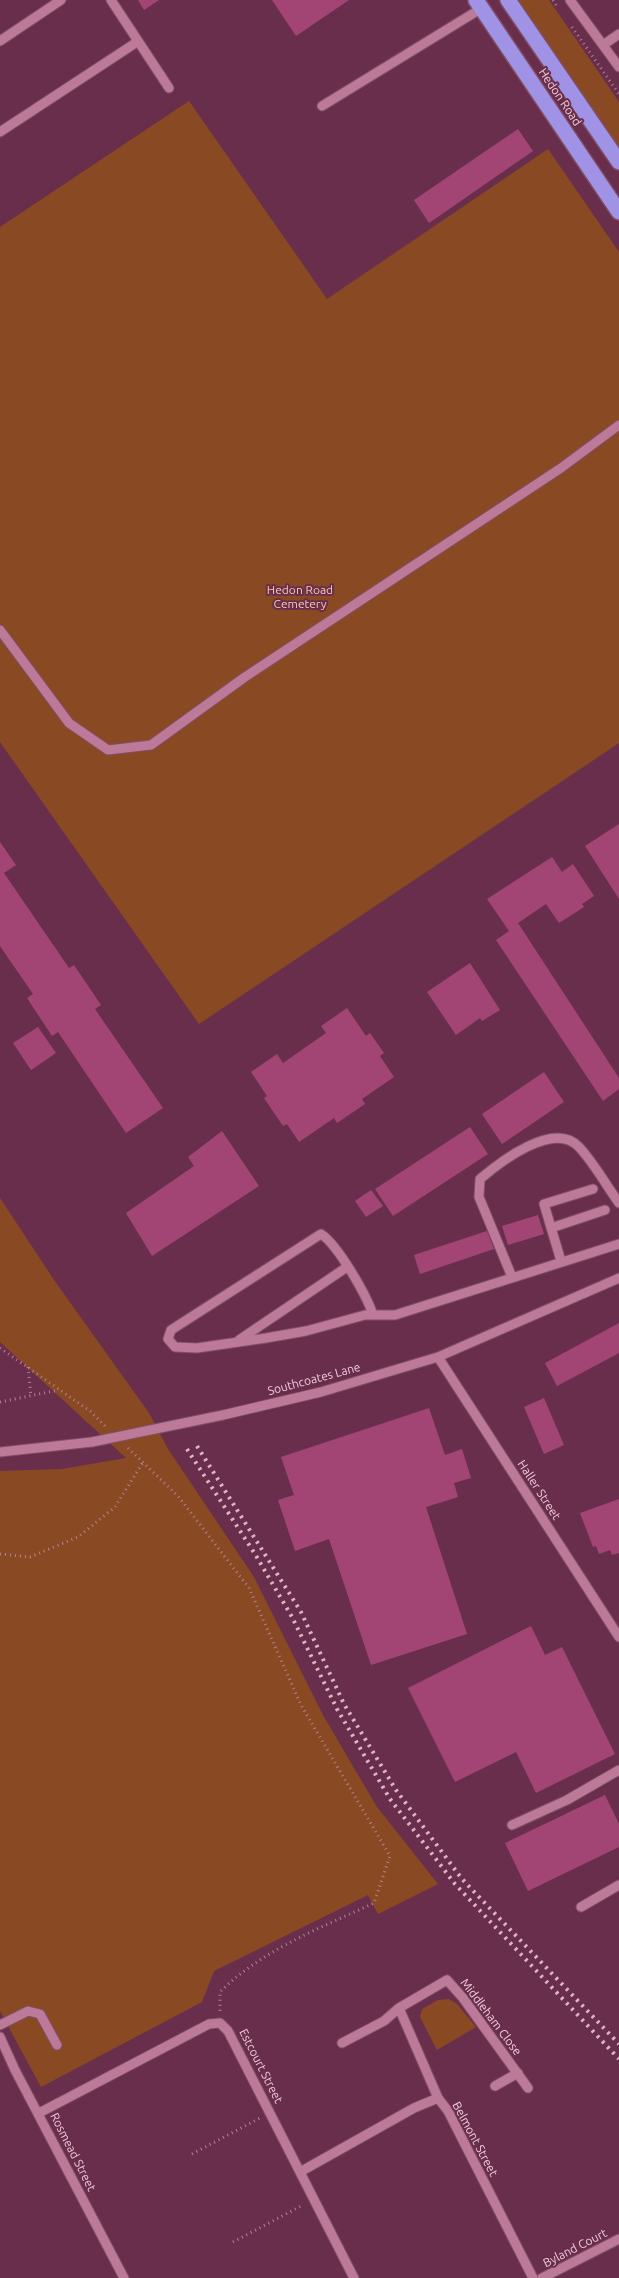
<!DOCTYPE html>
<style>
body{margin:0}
canvas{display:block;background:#692e4c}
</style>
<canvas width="619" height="2278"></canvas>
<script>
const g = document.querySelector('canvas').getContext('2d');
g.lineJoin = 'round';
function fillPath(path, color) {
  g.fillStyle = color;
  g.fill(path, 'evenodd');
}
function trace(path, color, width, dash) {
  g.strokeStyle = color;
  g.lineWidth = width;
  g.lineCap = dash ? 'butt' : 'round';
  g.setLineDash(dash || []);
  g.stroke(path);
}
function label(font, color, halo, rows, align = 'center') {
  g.font = font + ' Ubuntu,sans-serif';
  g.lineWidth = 4;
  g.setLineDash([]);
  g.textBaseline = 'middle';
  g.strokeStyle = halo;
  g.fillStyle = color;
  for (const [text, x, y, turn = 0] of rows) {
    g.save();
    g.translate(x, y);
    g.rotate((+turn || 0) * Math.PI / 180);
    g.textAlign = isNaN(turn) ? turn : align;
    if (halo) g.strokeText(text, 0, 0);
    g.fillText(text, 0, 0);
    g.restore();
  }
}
fillPath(new Path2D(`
 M 514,0 L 549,0 L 619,102 L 619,153 Z
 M 189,101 L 327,299 L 548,149 L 619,252 L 619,743 L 199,1024 L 0,742 L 0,227 Z
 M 0,1198 L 54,1280 L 149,1413 L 168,1449 L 254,1577 L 324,1717 L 377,1807 L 438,1884 L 378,1914 L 368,1895 L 214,1971 L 202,2002 L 41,2087 L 0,2011 L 0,1471 L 62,1469 L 126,1458 L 0,1342 Z
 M 449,1999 L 457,2004 L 476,2027 L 437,2050 L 420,2017 L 422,2009 L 438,2000 Z`), '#894a23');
fillPath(new Path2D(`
 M 138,0 L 159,0 L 144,10 Z
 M 272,0 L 349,0 L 296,36 Z
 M 518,129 L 533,151 L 429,223 L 414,200 Z
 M 619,824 L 619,899 L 585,846 Z
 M 0,842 L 16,865 L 4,873 L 69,968 L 74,965 L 101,1005 L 95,1009 L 163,1108 L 126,1133 L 58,1032 L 52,1036 L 27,998 L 33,994 L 0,946 Z
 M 552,857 L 562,872 L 573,864 L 594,896 L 582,904 L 584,907 L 559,923 L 546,904 L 518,923 L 619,1078 L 619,1089 L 603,1101 L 496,940 L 509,931 L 487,899 Z
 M 470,963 L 500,1010 L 482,1021 L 480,1018 L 456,1035 L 427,992 Z
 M 347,1008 L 366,1036 L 370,1033 L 384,1053 L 380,1056 L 394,1077 L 362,1099 L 365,1104 L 337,1123 L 334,1118 L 299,1142 L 287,1124 L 283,1126 L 264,1098 L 267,1096 L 251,1072 L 277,1054 L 283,1063 L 326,1033 L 321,1026 Z
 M 38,1027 L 56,1053 L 31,1070 L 13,1043 Z
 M 544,1072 L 564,1102 L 502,1144 L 482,1114 Z
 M 470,1127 L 488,1154 L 393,1216 L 375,1189 Z
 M 222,1131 L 259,1186 L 152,1256 L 126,1213 L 194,1166 L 188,1157 Z
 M 371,1190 L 383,1206 L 366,1217 L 355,1201 Z
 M 538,1215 L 544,1234 L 508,1245 L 502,1226 Z
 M 487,1231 L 494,1249 L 420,1274 L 414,1255 Z
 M 619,1323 L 619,1353 L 557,1386 L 545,1363 Z
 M 544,1398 L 564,1445 L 544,1454 L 524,1407 Z
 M 429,1408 L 445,1455 L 462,1449 L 471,1478 L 454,1483 L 458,1497 L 426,1507 L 467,1634 L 371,1665 L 329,1539 L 295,1551 L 278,1500 L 294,1495 L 281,1457 Z
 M 619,1499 L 619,1553 L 612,1555 L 610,1550 L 599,1554 L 596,1546 L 593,1547 L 580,1513 Z
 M 531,1626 L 545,1655 L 562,1647 L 615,1754 L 536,1793 L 516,1752 L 455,1782 L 408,1688 Z
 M 605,1795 L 619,1824 L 619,1847 L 528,1891 L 505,1843 Z`), '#a24575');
const minor = new Path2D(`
 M 111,0 L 169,88
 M 570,0 L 619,67
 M 0,41 L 61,0
 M 603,45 L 619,34
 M 322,106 L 482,8
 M 0,132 L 137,42
 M 0,630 L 69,723 L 108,750 L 151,745 L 245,677 L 561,468 L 619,425
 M 551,1228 L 605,1210
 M 561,1261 L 544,1204 L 593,1189
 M 512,1277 L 479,1197 L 480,1179 C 500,1162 554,1120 579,1147 C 594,1163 606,1185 619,1203
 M 373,1315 C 367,1296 338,1245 321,1234 L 171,1330 L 168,1339 L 175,1347 L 197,1348 L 266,1338 L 306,1331 L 365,1315 L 395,1315 L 619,1244
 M 239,1340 L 347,1267
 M 438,1357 L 619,1637
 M 223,1415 L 321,1392 L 438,1357 L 619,1278
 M 0,1452 L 92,1442
 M 512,1825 L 567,1800 L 619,1770
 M 581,1907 L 619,1885
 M 0,2025 L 28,2011 L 40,2014 L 57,2045
 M 0,2037 L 15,2070 L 124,2278
 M 342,2043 L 384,2021 L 399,2008
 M 495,2086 L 518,2073
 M 438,2098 L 399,2008 L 447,1980 L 463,1998 L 528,2088
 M 39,2113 L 209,2024 L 220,2023 L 228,2031 L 354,2278
 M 300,2172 L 414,2108 L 438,2098 L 448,2111 L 533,2278
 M 542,2278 L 619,2239`);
const highway = new Path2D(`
 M 476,0 L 619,212
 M 508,0 L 619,162`);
trace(minor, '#804e68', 11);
trace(highway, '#804e68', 18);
trace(new Path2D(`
 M 553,0 L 558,8
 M 572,27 L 619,94
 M 0,1348 L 90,1411 L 105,1426
 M 28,1367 L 31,1396
 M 0,1402 L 59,1390
 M 128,1448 L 178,1496 L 249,1588 L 301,1705 L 390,1856 L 374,1903 C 321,1928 263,1949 220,1992 L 220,2012
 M 0,1554 L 30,1557 L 78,1537 L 115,1507 L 143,1462
 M 192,2154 L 260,2118
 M 233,2242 L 303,2205`), '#b18198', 3, [1, 4]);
trace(minor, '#bc7998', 9);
trace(highway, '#a093e5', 15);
trace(new Path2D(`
 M 197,1446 L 301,1612 L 344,1704 L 396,1790 L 462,1879 L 619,2044
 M 187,1449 L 255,1554 L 292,1617 L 337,1709 L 390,1799 L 455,1884 L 619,2059`), '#ddb4c6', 4, [2.5, 5]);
const minorBridge = new Path2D(`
 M 92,1442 L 223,1415`);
trace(minorBridge, '#804e68', 11, []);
trace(minorBridge, '#bc7998', 9);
label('12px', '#f0cbdb', '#692e4c', [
 ["Hedon Road",560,97,56],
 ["Southcoates Lane",314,1379,-15],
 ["Haller Street",539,1490,57],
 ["Middleham Close",491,2017,53],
 ["Estcourt Street",261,2066,63],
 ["Belmont Street",475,2139,62],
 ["Rosmead Street",73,2152,63],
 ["Byland Court",575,2248,-27]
]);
label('12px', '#facaaf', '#692e4c', [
 ["Hedon Road",300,590],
 ["Cemetery",300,604]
]);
</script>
